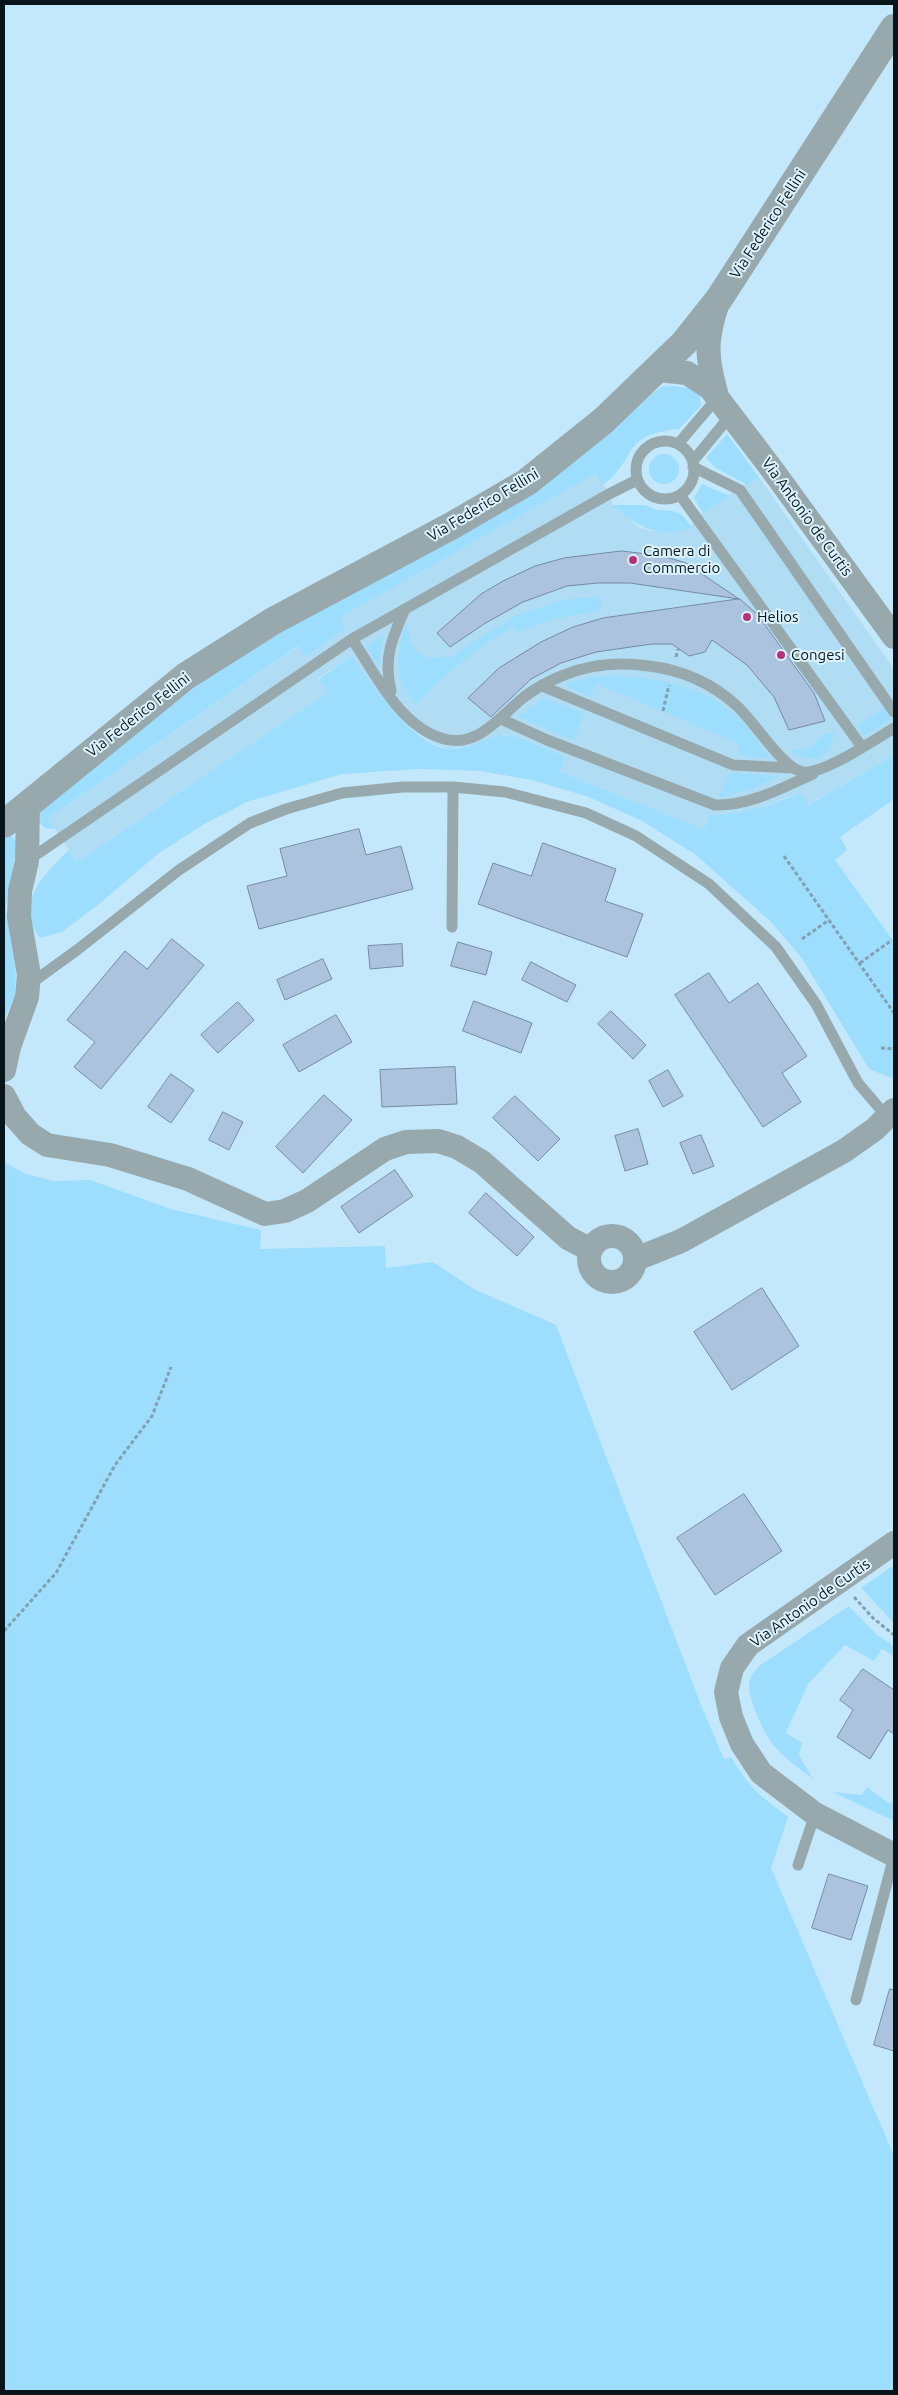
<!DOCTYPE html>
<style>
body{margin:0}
#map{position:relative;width:898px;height:2395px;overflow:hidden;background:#c3e8fb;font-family:Ubuntu,sans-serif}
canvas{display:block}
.frame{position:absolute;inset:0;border:5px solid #07151b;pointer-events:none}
</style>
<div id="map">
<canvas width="898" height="2395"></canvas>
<div class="frame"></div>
</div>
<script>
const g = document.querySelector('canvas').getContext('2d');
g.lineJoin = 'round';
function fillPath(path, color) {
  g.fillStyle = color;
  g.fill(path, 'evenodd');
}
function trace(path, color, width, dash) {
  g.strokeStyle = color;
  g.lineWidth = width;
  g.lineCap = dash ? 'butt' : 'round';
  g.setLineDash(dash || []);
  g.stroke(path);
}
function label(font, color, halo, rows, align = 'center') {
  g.font = font + ' Ubuntu,sans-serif';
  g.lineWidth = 4;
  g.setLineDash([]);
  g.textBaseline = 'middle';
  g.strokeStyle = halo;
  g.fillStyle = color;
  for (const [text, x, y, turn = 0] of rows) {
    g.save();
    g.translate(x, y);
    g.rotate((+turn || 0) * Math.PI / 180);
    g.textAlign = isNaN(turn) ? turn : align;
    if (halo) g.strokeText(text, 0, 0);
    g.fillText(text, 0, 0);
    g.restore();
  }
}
fillPath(new Path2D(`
 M 596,473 L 609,494 L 613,505 L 638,527 L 652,531 L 691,527 L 696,517 L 758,476 L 894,669 L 894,755 L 807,805 L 800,793 L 750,811 L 727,815 L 710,815 L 704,829 L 560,772 L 566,757 L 506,734 L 461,748 L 447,749 L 430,742 L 406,724 L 385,703 L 352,656 L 319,678 L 328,692 L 77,862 L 48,818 L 299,646 L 306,657 L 346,628 L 341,617 Z`), '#b0ddf3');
fillPath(new Path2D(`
 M 672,386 L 690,388 L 700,393 L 701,406 L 679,429 C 620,435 640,456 603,485 L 596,473 L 341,617 L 346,628 L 306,657 L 298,646 L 48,818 L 55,829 L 45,828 L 40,823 L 39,816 L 43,807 L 227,662 L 633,408 L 661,387 Z
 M 727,434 L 758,476 L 747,485 L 716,468 L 706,458 Z
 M649 469a15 15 0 1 1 30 0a15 15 0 1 1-30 0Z
 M 702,484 L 730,496 L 703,513 L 694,498 Z
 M 613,505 L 645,505 L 657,510 L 673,511 L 682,515 L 692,527 C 661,540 635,527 613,505 Z
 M 600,597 L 602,610 L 550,620 L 517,632 L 515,626 C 477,647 445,674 415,705 C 395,676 394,655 407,622 L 410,642 L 418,653 L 429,658 L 454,656 L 465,647 L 520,613 L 569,599 Z
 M 383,635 L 379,667 L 366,646 Z
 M 352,656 C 371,683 414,748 450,749 C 470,750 488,735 505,735 C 513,734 556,753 566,757 L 560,772 L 704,829 L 710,815 C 742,816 771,805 800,793 L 808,805 L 894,755 L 894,799 L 840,837 L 847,850 L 835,860 L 894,942 L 894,1079 L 869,1069 L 801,957 L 770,921 L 696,855 L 642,821 L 589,797 L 532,780 L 480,771 L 420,769 L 342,774 L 247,802 L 206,823 L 159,853 L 99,904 L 62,932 L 40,938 C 14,902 44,875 69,850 L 77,862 L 328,692 L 319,679 Z
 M 606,676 C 655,676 706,685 741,721 C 752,732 760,746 770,758 L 737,755 L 740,744 L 597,684 L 591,697 L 564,685 L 586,678 Z
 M 544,698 L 584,714 L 574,740 L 518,717 Z
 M 884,708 L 891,719 L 863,736 L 857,725 Z
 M 836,733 C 825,763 816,763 789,751 L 809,748 L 823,734 Z
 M 730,773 L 779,776 L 750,790 L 718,798 Z
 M 7,836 L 12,836 L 17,843 L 6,908 L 16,975 L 15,995 L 4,1020 L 4,838 Z
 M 4,1162 L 26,1174 L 54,1181 L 90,1180 L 171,1209 L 261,1230 L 260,1249 L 385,1246 L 386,1268 L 433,1262 L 474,1289 L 556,1325 L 701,1705 L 724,1759 L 731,1757 C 748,1786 761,1797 788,1817 L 771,1868 L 894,2156 L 894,2391 L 4,2391 Z
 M 894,1565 L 894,1623 L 861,1588 Z
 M 849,1606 L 877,1635 L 894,1646 L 894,1656 L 882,1649 L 874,1661 L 845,1645 L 808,1684 L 786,1733 L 802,1743 L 799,1755 L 813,1779 C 800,1769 786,1759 775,1747 C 765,1736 749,1701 749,1686 C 749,1678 754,1672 759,1666 Z
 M 867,1787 L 890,1804 L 894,1800 L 894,1821 L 833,1792 L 862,1795 Z`), '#9ddefe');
const building = new Path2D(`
 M 622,551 L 663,556 L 686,563 L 739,599 L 630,583 L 598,583 L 567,586 L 523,602 L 484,624 L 450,647 L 437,633 L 481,594 L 503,581 L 535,566 L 564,558 Z
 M 740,599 L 757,614 L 814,693 L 825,721 L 789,730 L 774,697 L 747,665 L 712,640 L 705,652 L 689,656 L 672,644 L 652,644 L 596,652 L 561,663 L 531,679 L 491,717 L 468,698 L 499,668 L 541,642 L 573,627 L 603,618 Z
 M 359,829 L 366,855 L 401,846 L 413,889 L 259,929 L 247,886 L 287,876 L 280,849 Z
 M 543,843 L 616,869 L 605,901 L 643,914 L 627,957 L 478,904 L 493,863 L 531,876 Z
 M 172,939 L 204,965 L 101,1089 L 74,1067 L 95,1042 L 67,1020 L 125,951 L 147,969 Z
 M 458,942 L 492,952 L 486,975 L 451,966 Z
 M 402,944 L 403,966 L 370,969 L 368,946 Z
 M 323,959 L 332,979 L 285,1000 L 277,980 Z
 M 531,962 L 576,985 L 567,1002 L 522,980 Z
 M 709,973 L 729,1003 L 758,983 L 807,1056 L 782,1073 L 801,1102 L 763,1127 L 675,995 Z
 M 474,1001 L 532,1023 L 521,1053 L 463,1031 Z
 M 238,1002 L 254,1020 L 218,1053 L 201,1035 Z
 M 611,1011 L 646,1045 L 633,1059 L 598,1024 Z
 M 336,1015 L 352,1042 L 299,1072 L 283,1045 Z
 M 455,1067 L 457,1104 L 382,1107 L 380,1070 Z
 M 668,1070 L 683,1096 L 663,1107 L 649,1081 Z
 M 171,1074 L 194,1090 L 171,1123 L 148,1107 Z
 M 324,1095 L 352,1120 L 303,1173 L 276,1147 Z
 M 515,1096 L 560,1139 L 538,1161 L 493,1118 Z
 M 223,1112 L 243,1122 L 229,1150 L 209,1140 Z
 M 638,1129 L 648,1164 L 625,1171 L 615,1136 Z
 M 701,1135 L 714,1166 L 693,1174 L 680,1143 Z
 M 395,1170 L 413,1196 L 359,1233 L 341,1207 Z
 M 486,1193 L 534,1237 L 517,1256 L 469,1213 Z
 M 762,1288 L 799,1346 L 732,1390 L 694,1332 Z
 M 744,1494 L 782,1551 L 715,1595 L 677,1538 Z
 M 863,1669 L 894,1690 L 894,1734 L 888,1730 L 870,1759 L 837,1737 L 853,1710 L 840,1700 Z
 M 829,1874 L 868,1886 L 851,1940 L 812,1928 Z
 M 890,1989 L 894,1990 L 894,2051 L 874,2045 Z`);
fillPath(building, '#acc3df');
trace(building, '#758aa4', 1);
trace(new Path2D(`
 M 676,657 L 678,649
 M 663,711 L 669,685
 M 784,856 L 894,1013
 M 802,939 L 829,920
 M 860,963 L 892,940
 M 881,1048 L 894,1049
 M 854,1597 L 873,1618 L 894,1635
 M 4,1631 L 56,1573 L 115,1465 L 152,1416 L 171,1367`), '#83a0af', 3, [4, 2.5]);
trace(new Path2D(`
 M636 470a29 29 0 1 1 58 0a29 29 0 1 1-58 0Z
 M 678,444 L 718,397
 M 693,461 L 730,416
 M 693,467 L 740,490 L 894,712
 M 680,495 L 862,747
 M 352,639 C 375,673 399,725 441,738 C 477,750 500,716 524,697 C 536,688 551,680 564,675 C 590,664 621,662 649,666 C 682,670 713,684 737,706 C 754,721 783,769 803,772 C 823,775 876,739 894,728
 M 542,686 L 733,765 L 793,768
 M 391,691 C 383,658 392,638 405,609
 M 501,719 L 547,740 L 715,805 C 749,806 782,788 813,774
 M 27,861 L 352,639 L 609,494 L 637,480
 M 452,927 L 453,787
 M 30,984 L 77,950 L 179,870 L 250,823 L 286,809 L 342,793 L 403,787 L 453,787 L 505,792 L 586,813 L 636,836 L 709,884 L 776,947 L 816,1004 L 858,1083 L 887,1117
 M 798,1865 L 815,1814
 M 856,2000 L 894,1856`), '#97a9ac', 11);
trace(new Path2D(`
 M 658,370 L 687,373 L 710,388 L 771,468 L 894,637
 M 717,396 C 706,357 705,341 718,302
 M 4,1070 L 9,1047 L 27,997 L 29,975 L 19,917 L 20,891 L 27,861 L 28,803
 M 4,1096 L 15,1117 L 30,1134 L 47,1145 L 110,1155 L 188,1179 L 265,1214 L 285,1211 L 307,1201 L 385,1149 L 406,1142 L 438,1141 L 457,1147 L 482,1162 L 568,1238 L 591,1250
 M589 1259a23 23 0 1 1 46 0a23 23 0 1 1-46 0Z
 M 636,1259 L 681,1241 L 844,1151 L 875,1129 L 894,1110
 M 894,1543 L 748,1645 L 732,1668 L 726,1692 L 731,1717 L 742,1744 L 761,1773 L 815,1814 L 894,1855`), '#97a9ac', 24);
trace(new Path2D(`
 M 4,824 L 186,676 L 273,621 L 453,525 L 527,482 L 603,421 L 684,343 L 719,299 L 894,28`), '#97a9ac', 28);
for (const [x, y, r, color] of [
 [633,560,5,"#b4327b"],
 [747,617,5,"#b4327b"],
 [781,655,5,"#b4327b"]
]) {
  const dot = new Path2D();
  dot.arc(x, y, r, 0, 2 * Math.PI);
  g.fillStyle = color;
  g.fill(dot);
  trace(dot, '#dcf3fe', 2);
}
label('15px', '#07151b', '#dcf3fe', [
 ["Via Federico Fellini",768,224,-57],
 ["Via Federico Fellini",483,505,-31],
 ["Via Antonio de Curtis",807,517,54],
 ["Via Federico Fellini",138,715,-38],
 ["Via Antonio de Curtis",810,1603,-35]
]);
label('15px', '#07151b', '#dcf3fe', [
 ["Camera di",643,551],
 ["Commercio",643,568],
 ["Helios",757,617],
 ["Congesi",791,655]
], 'left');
</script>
